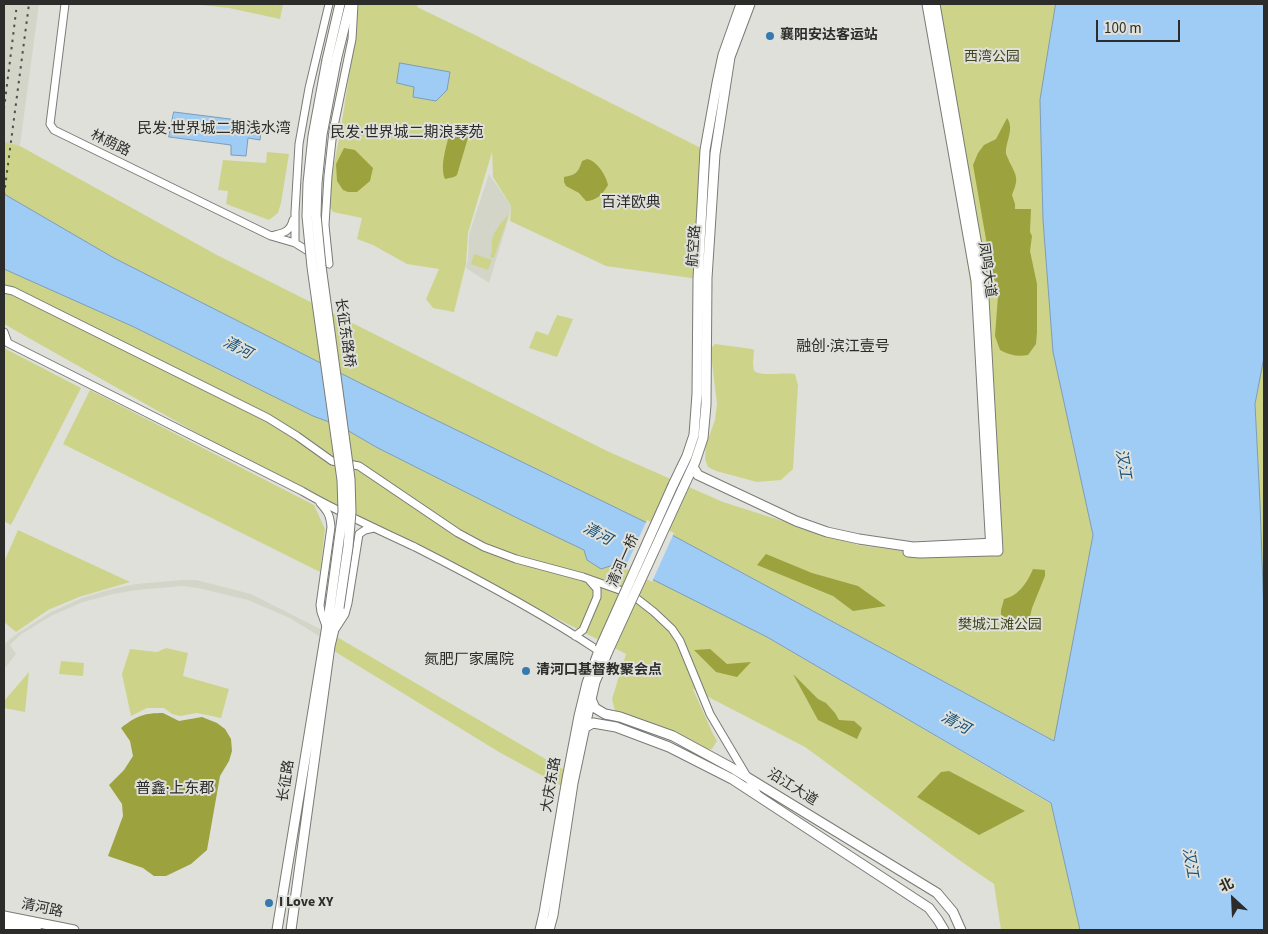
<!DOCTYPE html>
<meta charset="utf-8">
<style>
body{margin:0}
#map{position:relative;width:1268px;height:934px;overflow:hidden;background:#dfe0da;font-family:"Source Sans 3","Noto Sans SC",sans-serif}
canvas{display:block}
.frame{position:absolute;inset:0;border:5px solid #2c2c2a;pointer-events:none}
.north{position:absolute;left:1208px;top:874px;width:50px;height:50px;-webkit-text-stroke:4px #dfe0da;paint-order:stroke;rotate:335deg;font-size:14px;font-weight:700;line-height:20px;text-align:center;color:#2c2c2a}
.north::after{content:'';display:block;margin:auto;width:18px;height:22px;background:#2c2c2a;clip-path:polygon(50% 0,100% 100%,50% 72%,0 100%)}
.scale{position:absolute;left:1096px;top:20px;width:84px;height:22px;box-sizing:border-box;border:2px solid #2c2c2a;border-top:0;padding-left:6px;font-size:15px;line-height:18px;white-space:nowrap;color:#2c2c2a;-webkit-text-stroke:4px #dfe0da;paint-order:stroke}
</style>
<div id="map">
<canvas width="1268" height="934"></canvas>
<div class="frame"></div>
<div class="north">北</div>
<div class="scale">100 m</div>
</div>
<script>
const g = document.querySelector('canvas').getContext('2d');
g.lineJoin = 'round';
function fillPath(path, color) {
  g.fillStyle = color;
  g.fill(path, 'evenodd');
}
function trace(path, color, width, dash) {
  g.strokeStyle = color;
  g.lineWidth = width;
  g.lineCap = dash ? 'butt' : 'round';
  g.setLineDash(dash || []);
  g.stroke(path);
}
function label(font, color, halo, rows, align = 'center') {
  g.font = font + ' "Source Sans 3","Noto Sans SC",sans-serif';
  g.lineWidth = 4;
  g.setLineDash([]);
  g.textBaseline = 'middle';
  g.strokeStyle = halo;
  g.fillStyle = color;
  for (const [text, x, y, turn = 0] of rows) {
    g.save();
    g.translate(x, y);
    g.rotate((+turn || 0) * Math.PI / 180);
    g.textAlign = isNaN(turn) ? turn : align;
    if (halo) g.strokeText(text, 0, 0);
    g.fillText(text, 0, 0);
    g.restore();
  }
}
fillPath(new Path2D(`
 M 4,4 L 39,4 L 20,145 L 14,149 L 4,228 Z
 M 489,174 L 511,206 L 508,220 L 489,283 L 466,268 L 468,259 L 469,234 Z
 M 182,580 L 196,580 L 251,594 L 328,633 L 337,637 L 334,651 L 322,638 L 290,618 L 248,600 L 198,588 L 182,586 L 137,590 L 113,594 L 83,602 L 51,616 L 20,635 L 10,645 L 16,654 L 4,669 L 4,644 L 18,633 L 51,612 L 82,598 L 112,589 L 136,584 Z`), '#d3d5c8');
fillPath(new Path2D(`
 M 191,4 L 283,4 L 280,19 L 229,8 Z
 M 359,4 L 409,4 L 412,5 L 411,4 L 418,4 L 417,7 L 471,33 L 705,150 L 698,279 L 606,266 L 510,221 L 511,206 L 493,177 L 492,152 L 468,233 L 466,264 L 454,312 L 433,308 L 426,299 L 439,269 L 407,264 L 373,245 L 357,239 L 362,218 L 333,212 L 329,205 L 332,174 L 340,134 L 353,51 L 356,20 Z
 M 925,4 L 1056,4 L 1040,100 L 1043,220 L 1053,352 L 1093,535 L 1055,741 L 672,535 L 362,384 L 114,258 L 4,194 L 4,142 L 20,146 L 217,255 L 607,451 L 723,502 L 858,545 L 910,552 L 991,551 L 986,400 L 944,90 Z
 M 267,152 L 289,154 L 281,203 L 278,213 L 269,220 L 226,204 L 228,191 L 218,190 L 223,160 L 266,163 Z
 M 509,214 L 494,258 L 490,257 C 493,249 491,248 492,241 C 493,231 503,221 509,214 Z
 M 474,254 L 492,260 L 488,270 L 471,264 Z
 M 4,269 L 134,327 L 313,416 L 340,426 L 376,447 L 515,517 L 585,550 L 620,562 L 767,637 L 1051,804 L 1080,930 L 1001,930 L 994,884 L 959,860 L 805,747 L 693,689 L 712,732 L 717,741 L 712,749 L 701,749 L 624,717 L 615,711 L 612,699 L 626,654 L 377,526 L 227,450 L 4,324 Z
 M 557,315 L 573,319 L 557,357 L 529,348 L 536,331 L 548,335 Z
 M 715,344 L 752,349 L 754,350 L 753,363 L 754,371 C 763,377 783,372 795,374 L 798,385 L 793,469 L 781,480 L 757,482 L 716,471 L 708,467 L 705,459 L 706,445 L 715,420 L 717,404 L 712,362 L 712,347 Z
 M 4,348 L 81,388 L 11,525 L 4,521 Z
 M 1264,357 L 1264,615 L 1255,404 Z
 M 90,390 L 314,505 L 325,529 L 320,572 L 63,444 Z
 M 18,530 L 130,582 L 79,597 L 48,610 L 16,632 L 4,622 L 4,562 Z
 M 337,637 L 566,771 L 563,787 L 499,752 L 334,651 Z
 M 166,648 L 188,653 L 183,676 L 229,689 L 221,718 L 197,713 L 180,716 L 172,714 L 164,708 L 147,708 L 131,716 L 122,674 L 130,649 L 157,652 Z
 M 61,661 L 84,663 L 83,676 L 59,674 Z
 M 29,672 L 25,712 L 4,708 L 4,701 Z`), '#cdd48a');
fillPath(new Path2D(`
 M 1007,118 C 1015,129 1005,142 1006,154 C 1006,154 1009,160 1009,161 C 1017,177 1019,178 1012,195 L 1015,204 L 1015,209 L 1031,209 L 1030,232 L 1032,236 L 1030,251 L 1037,284 L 1037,332 L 1036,344 L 1028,355 C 1018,357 1009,355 1000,350 L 995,336 L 998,296 L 990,262 L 973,165 L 978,153 L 984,145 L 996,139 Z
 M 454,124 L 459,124 L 469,127 L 470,131 L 457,175 L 454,177 L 445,179 C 439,165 448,142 451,127 Z
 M 344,148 L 355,150 L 373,168 L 370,181 L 357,192 L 348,192 L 343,190 L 337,181 L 336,164 Z
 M 587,159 C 597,161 606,175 608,185 C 603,194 596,201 586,201 L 579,193 L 566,186 L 564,182 L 564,177 C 576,175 578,173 582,161 Z
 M 766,554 L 812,573 L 858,586 L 886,606 L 853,611 L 833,596 L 757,565 Z
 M 1033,569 L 1045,570 L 1045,576 L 1032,608 L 1029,621 L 1020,625 L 1004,625 C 999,610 1001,612 1004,599 C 1019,596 1028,581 1033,569 Z
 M 710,649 L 727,664 L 751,662 L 737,677 L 716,672 L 694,650 Z
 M 793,674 L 818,699 L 826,703 L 835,713 L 839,720 L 854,721 L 862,728 L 857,739 L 818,720 Z
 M 163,713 L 179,721 L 202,717 L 217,723 L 225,729 L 231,739 L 232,751 L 229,761 L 220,776 L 207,850 L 191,864 L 166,876 L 154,876 L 143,868 L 108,856 L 123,816 L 122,804 L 109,785 L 124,770 L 133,756 L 130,741 L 121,728 C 136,716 144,713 163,713 Z
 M 949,771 L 1025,811 L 979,835 L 917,797 L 941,772 Z`), '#9ba23e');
const water = new Path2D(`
 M 1056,4 L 1264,4 L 1264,357 L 1255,404 L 1260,503 L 1264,615 L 1264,930 L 1080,930 L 1051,803 L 767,637 L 620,563 L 601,569 L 587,560 L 584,550 L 515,517 L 376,447 L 340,426 L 313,416 L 134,327 L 4,269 L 4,194 L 114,258 L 362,384 L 672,535 L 1054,741 L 1093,535 L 1053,352 L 1043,220 L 1040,100 Z
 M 400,63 L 450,72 L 447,90 L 436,101 L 413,97 L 414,87 L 397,83 Z
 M 174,112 L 262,123 L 260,140 L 248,138 L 246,156 L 231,155 L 231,145 L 169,137 Z`);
fillPath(water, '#9fccf4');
trace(water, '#7c9cb7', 1);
fillPath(new Path2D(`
 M 647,520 L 674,533 L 652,582 L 625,568 Z`), '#dfe0da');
const minor = new Path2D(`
 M 65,4 L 50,124 L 54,130 L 271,236 L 295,243 L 329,264 L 325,225 L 328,176 L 333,131 L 352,39 L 354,4
 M 271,236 C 282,233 290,233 293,220
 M 295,243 L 295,212 L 299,144 L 309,88 L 329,4
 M 4,289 L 13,291 L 268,418 L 297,436 L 332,461 L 359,466 L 458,533 L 484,547 L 516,559 L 583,577 L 631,594 L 654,612 L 672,629 L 680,641 L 710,714 L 758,795
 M 4,332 L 8,343 L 302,491 C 338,512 377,529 415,547 C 478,579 540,612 599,651
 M 320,503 C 328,512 330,515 331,527 L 320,605 L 321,612 L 326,626
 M 336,628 L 345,614 L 348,603 L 359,534 L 365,530 L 374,528
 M 575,636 L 583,630 L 597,597 L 597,589 L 590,581`);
const major = new Path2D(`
 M 927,4 L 976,281 L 991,551 L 998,551 L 983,280 L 935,4
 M 327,60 L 340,4
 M 336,61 L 350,4
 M 693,467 L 698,475 L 796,521 L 827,532 L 859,539 L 913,547 L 995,543
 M 673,485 L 687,456 L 694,435 L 697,394 L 698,279 L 705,150 L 717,83 L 723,55 L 741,4
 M 682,490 L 695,462 L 703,438 L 706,405 L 707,278 L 715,154 L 730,57 L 750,4
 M 908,552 L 920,553 L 991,551
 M 591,699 L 595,708 L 605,714 L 620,717 L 673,736 L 732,768 L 937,893 L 953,912 L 961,930
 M 584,728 L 593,723 L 616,727 L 669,747 L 732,779 L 929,908 L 938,920 L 944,930
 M 4,916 L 74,930
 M 277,930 L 330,607
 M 291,930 L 330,646 L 339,608
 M 540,930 L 544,913 L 567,779 L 579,716 L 587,683 L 600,648
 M 549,930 L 553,915 L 573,783 L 587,717 L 595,682 L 608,651`);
const highway = new Path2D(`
 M 4,924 L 36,930`);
trace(minor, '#7a7b76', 9);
trace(major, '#7a7b76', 11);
trace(highway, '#7a7b76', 12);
trace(minor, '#fff', 7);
trace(major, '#fff', 9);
trace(highway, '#fff', 10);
trace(new Path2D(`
 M 4,109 L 17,4
 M 4,195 L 29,4`), '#4f504d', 2, [2.5, 5]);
const majorBridge = new Path2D(`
 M 327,60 L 313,136 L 308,183 L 307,216 L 312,267 L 342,480 L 343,511 L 330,607
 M 336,61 L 322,135 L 317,183 L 316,215 L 321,266 L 350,479 L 351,512 L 348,547 L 339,608
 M 600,648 L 673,485
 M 608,651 L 682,490`);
trace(majorBridge, '#7a7b76', 11, []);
trace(majorBridge, '#fff', 9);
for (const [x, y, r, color] of [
 [770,36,5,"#3579af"],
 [526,671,5,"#3579af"],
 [269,903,5,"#3579af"]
]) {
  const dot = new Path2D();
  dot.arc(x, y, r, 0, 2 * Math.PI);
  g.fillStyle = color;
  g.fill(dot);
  trace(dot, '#dfe0da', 2);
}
label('bold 14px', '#2c2c2a', '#dfe0da', [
 ["襄阳安达客运站",780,36],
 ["清河口基督教聚会点",536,671],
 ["I Love XY",279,903]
], 'left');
label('14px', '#43461d', '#dfe0da', [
 ["西湾公园",992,58],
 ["樊城江滩公园",1000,626]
]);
label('14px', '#2c2c2a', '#dfe0da', [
 ["林荫路",110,144,26],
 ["航空路",695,246,-86],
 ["凤鸣大道",986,270,82],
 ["长征东路桥",344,333,82],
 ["清河一桥",624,561,-66],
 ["长征路",287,781,-81],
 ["大庆东路",552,785,-80],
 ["沿江大道",792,788,32],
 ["清河路",42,909,12]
]);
label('15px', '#2c2c2a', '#dfe0da', [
 ["民发·世界城二期浅水湾",214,130],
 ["民发·世界城二期浪琴苑",407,134],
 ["百洋欧典",631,204],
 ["融创·滨江壹号",843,348],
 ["氮肥厂家属院",469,661],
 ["普鑫·上东郡",175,790]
]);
label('italic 15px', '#16507b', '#dfe0da', [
 ["清河",237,349,27],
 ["汉江",1122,464,80],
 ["清河",597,535,28],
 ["清河",955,724,28],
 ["汉江",1189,863,80]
]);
</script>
